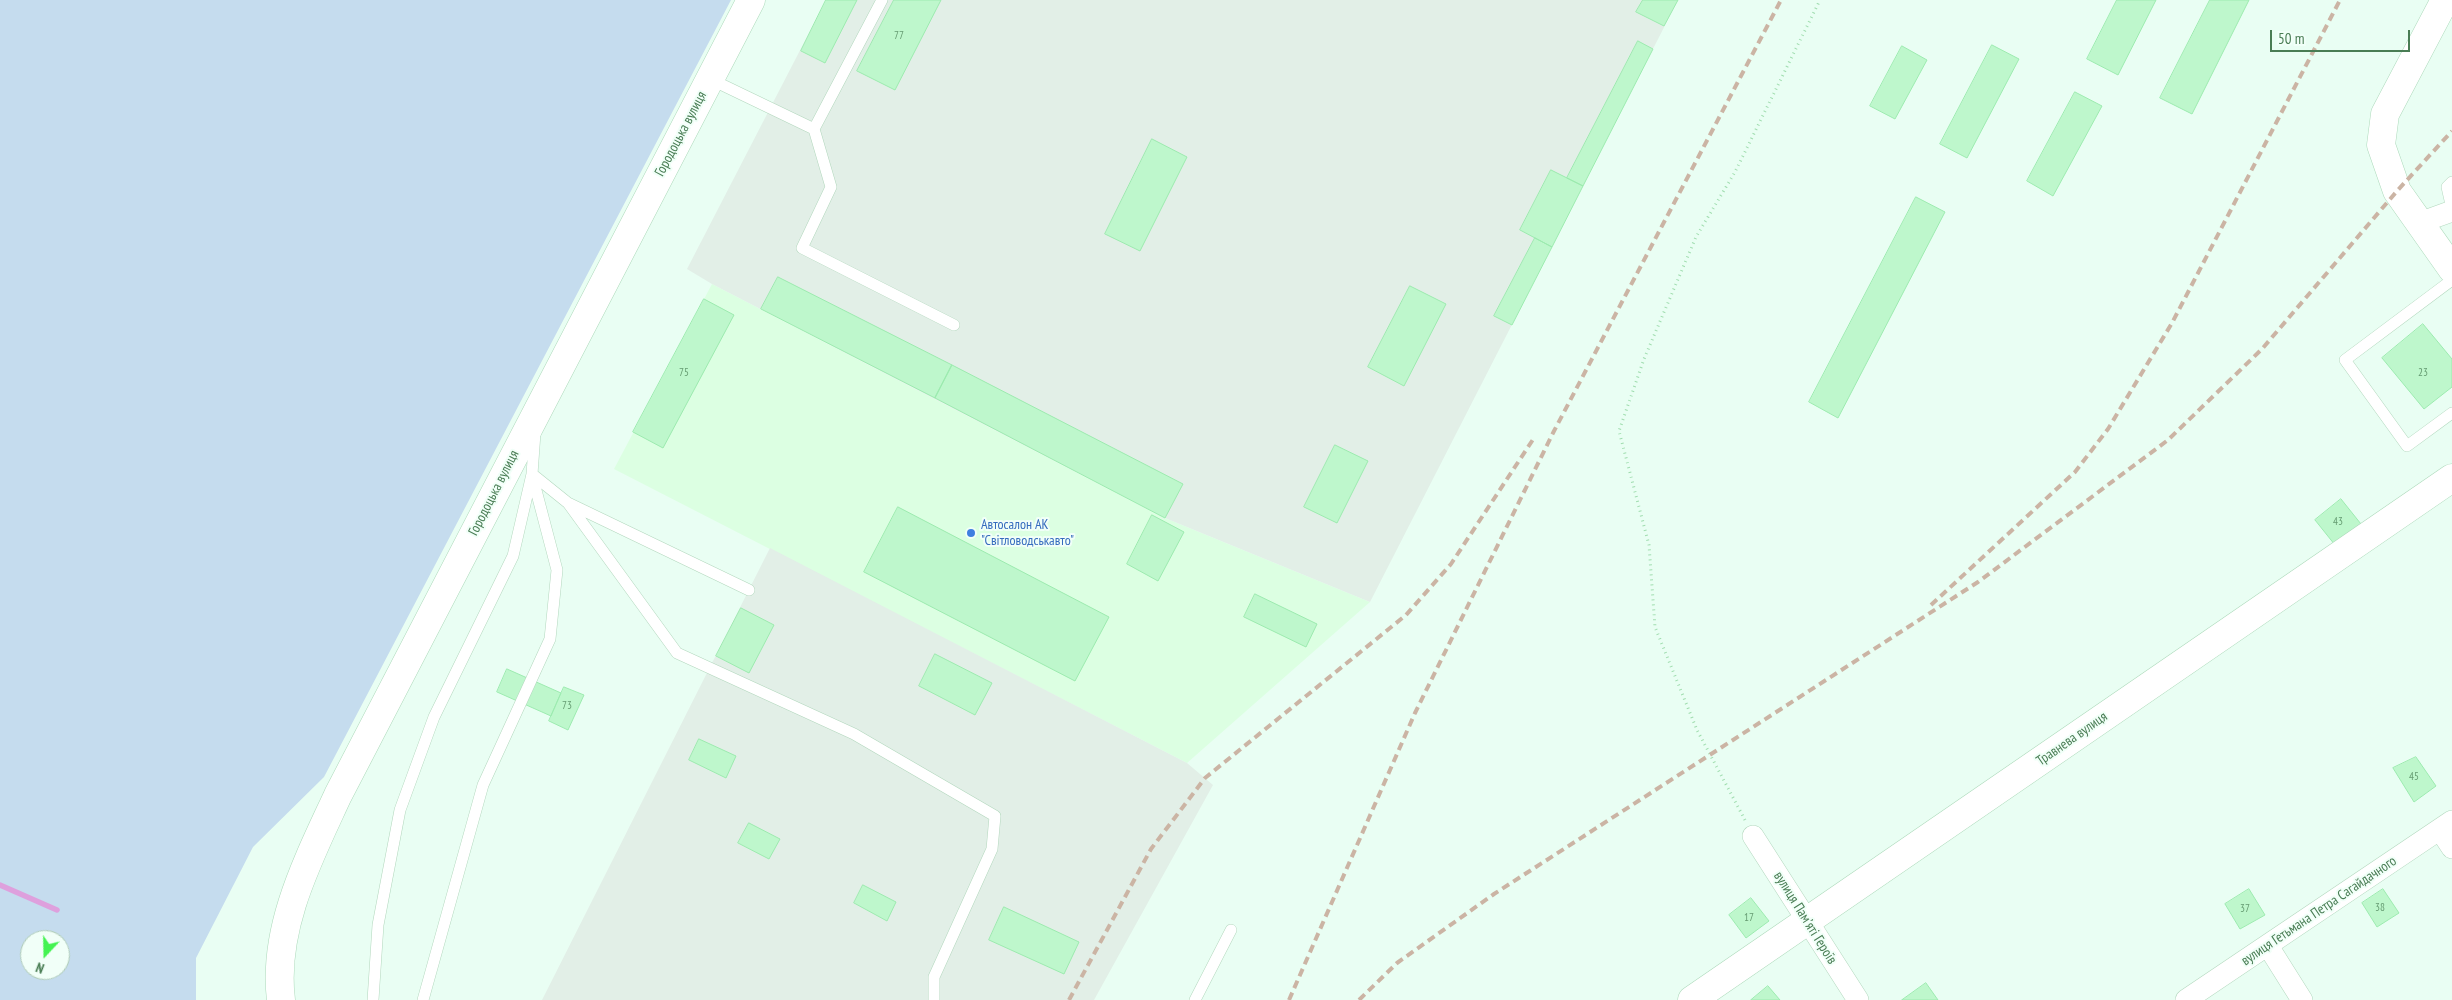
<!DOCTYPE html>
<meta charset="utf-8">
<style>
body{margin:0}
#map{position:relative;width:2452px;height:1000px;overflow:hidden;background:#e9fef3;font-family:"PT Sans Narrow",sans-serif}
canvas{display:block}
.north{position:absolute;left:20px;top:930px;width:50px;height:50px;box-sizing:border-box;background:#f1fff8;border:1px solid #aecbb6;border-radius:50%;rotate:201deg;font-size:14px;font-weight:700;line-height:20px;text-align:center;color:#497d54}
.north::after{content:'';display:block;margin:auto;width:18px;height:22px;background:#44f352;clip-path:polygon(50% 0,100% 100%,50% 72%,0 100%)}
.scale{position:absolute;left:2270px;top:30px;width:140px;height:22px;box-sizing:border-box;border:2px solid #497d54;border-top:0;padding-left:6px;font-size:15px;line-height:18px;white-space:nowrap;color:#497d54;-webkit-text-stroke:4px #f1fff8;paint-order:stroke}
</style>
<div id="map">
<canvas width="2452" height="1000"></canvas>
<div class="north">N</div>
<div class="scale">50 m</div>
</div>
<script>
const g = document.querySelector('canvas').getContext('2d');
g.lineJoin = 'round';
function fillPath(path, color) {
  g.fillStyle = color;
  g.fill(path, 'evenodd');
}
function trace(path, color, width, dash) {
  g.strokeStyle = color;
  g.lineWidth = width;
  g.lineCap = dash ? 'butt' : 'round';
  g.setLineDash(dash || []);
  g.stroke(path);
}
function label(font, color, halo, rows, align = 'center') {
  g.font = font + ' "PT Sans Narrow",sans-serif';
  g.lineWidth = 4;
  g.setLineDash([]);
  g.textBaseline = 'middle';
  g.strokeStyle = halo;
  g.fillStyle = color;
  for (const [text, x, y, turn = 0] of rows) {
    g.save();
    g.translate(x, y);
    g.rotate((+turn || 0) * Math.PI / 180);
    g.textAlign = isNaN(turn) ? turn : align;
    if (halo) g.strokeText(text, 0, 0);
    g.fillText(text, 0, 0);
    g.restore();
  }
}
fillPath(new Path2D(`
 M 712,284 L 1165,518 L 1370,602 L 1187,763 L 614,469 Z`), '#dcffe2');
fillPath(new Path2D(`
 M 826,0 L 1678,0 L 1370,602 L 1165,518 L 712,284 L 687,269 Z
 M 770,548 L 1187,763 L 1213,785 L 1094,1000 L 542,1000 Z`), '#e2efe7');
fillPath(new Path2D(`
 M 0,0 L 731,0 L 324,777 L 253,847 L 196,958 L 196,1000 L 0,1000 ZM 30,940 L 60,940 L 60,970 L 30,970 Z`), '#c5dcee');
trace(new Path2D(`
 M 0,885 L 57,910`), '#dea0dd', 5.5);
const building = new Path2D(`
 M 826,0 L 857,0 L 825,63 L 801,51 Z
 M 894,0 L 941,0 L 895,90 L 857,71 Z
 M 1643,0 L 1678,0 L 1664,26 L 1636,12 Z
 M 2117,0 L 2156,0 L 2118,75 L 2087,59 Z
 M 2210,0 L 2249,0 L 2192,114 L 2160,98 Z
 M 1638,41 L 1653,49 L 1583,186 L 1567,178 Z
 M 1992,45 L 2019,59 L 1967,158 L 1940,144 Z
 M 1902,46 L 1927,60 L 1895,119 L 1870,106 Z
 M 2075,92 L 2102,106 L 2053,196 L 2027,181 Z
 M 1152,139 L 1187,157 L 1140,251 L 1105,234 Z
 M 1551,170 L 1583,186 L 1552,247 L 1520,230 Z
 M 1916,197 L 1945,212 L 1838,418 L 1809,402 Z
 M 1535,238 L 1552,247 L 1512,325 L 1494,316 Z
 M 778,277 L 952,365 L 935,398 L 761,309 Z
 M 1410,286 L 1446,304 L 1404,386 L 1368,367 Z
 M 704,299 L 734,315 L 663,448 L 633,432 Z
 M 2423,324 L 2452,359 L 2452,387 L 2424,409 L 2382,358 Z
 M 952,365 L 1183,484 L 1165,518 L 935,398 Z
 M 1335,445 L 1368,461 L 1337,523 L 1304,507 Z
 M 2341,499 L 2361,524 L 2335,545 L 2315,520 Z
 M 898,507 L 1109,617 L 1075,681 L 864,572 Z
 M 1152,515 L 1184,532 L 1158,581 L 1127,564 Z
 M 1255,594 L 1317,624 L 1306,647 L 1244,617 Z
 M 741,608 L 774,625 L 749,673 L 716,656 Z
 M 935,654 L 992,683 L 975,715 L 919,686 Z
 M 507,669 L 561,693 L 551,716 L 497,692 Z
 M 564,687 L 584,695 L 568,730 L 549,721 Z
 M 699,739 L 736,756 L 726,778 L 689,760 Z
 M 2416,757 L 2436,786 L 2414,802 L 2393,768 Z
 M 749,823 L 780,839 L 769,859 L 738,843 Z
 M 863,885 L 896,902 L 887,921 L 854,903 Z
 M 2249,889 L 2265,915 L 2240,929 L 2225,904 Z
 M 2383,889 L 2399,913 L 2377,927 L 2362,903 Z
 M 1751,898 L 1769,921 L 1746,938 L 1729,915 Z
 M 1004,907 L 1079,942 L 1064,974 L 989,940 Z
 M 1926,983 L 1938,1000 L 1902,1000 Z
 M 1768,986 L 1780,1000 L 1751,1000 Z`);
fillPath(building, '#bef7cc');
trace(building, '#9cebaf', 1);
const lane = new Path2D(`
 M 710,79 L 814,129 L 882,0
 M 814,129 L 831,187 L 802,248 L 954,325
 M 2452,182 L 2447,187 L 2452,209
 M 2452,280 L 2345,360 L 2407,446 L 2452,413
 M 532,474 L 568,503 L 749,590
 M 568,503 L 677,653 L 854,734 L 995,816 L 992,849 L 934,977 L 934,1000
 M 373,1000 L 378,925 L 400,810 L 434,717 L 513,556 L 532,474 L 535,433
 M 423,1000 L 483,785 L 550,639 L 557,570 L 532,475
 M 1195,1000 L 1231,930`);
const street = new Path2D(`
 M 2419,223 L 2452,211
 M 2440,830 L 2452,848
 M 1753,836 L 1858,1000
 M 2268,946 L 2302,1000
 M 2186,1000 L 2452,821`);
const secondary = new Path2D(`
 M 2445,0 L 2385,114 L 2381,145 L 2397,191 L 2452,269
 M 281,1000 C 272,928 309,858 338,795 L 751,0
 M 1692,1000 L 2452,478`);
trace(lane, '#b2d7bd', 12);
trace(street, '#b2d7bd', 22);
trace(secondary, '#acd9ba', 29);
trace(new Path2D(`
 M 1745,820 L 1697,730 L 1655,627 L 1649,545 L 1619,431 L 1644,359 L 1696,237 L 1735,172 L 1820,0`), '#a0ddaf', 3, [1, 4]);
trace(lane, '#fff', 11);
trace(street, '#fff', 21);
trace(secondary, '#fff', 28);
trace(new Path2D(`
 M 1931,605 L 2075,472 L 2108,429 L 2172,323 L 2340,0
 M 1069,1000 L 1151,849 L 1205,778 L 1406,615 L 1451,564 L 1534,438
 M 1289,1000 L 1415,713 L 1554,431 L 1781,0
 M 1359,1000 L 1397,963 L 1494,894 L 1978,582 L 2168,440 L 2262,349 L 2397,191 L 2452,131`), '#cbb4a4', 4, [8, 5]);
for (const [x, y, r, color] of [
 [971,533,5,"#3f7fe0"]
]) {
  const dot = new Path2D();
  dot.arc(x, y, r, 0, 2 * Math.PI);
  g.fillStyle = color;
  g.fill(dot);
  trace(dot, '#f1fff8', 2);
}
label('11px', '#669c72', null, [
 ["77",899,36],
 ["75",684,373],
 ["23",2423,373],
 ["43",2338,522],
 ["73",567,706],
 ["45",2414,777],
 ["38",2380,908],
 ["37",2245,909],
 ["17",1749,918]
]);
label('14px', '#497d54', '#f1fff8', [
 ["Городоцька вулиця",681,134,-62],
 ["Городоцька вулиця",494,493,-63],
 ["Травнева вулиця",2072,739,-35],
 ["вулиця Гетьмана Петра Сагайдачного",2319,911,-34],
 ["вулиця Памʼяті Героїв",1805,918,58]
]);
label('14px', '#366cbe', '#f1fff8', [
 ["Автосалон АК",981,525],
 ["\"Світловодськавто\"",981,541]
], 'left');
</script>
